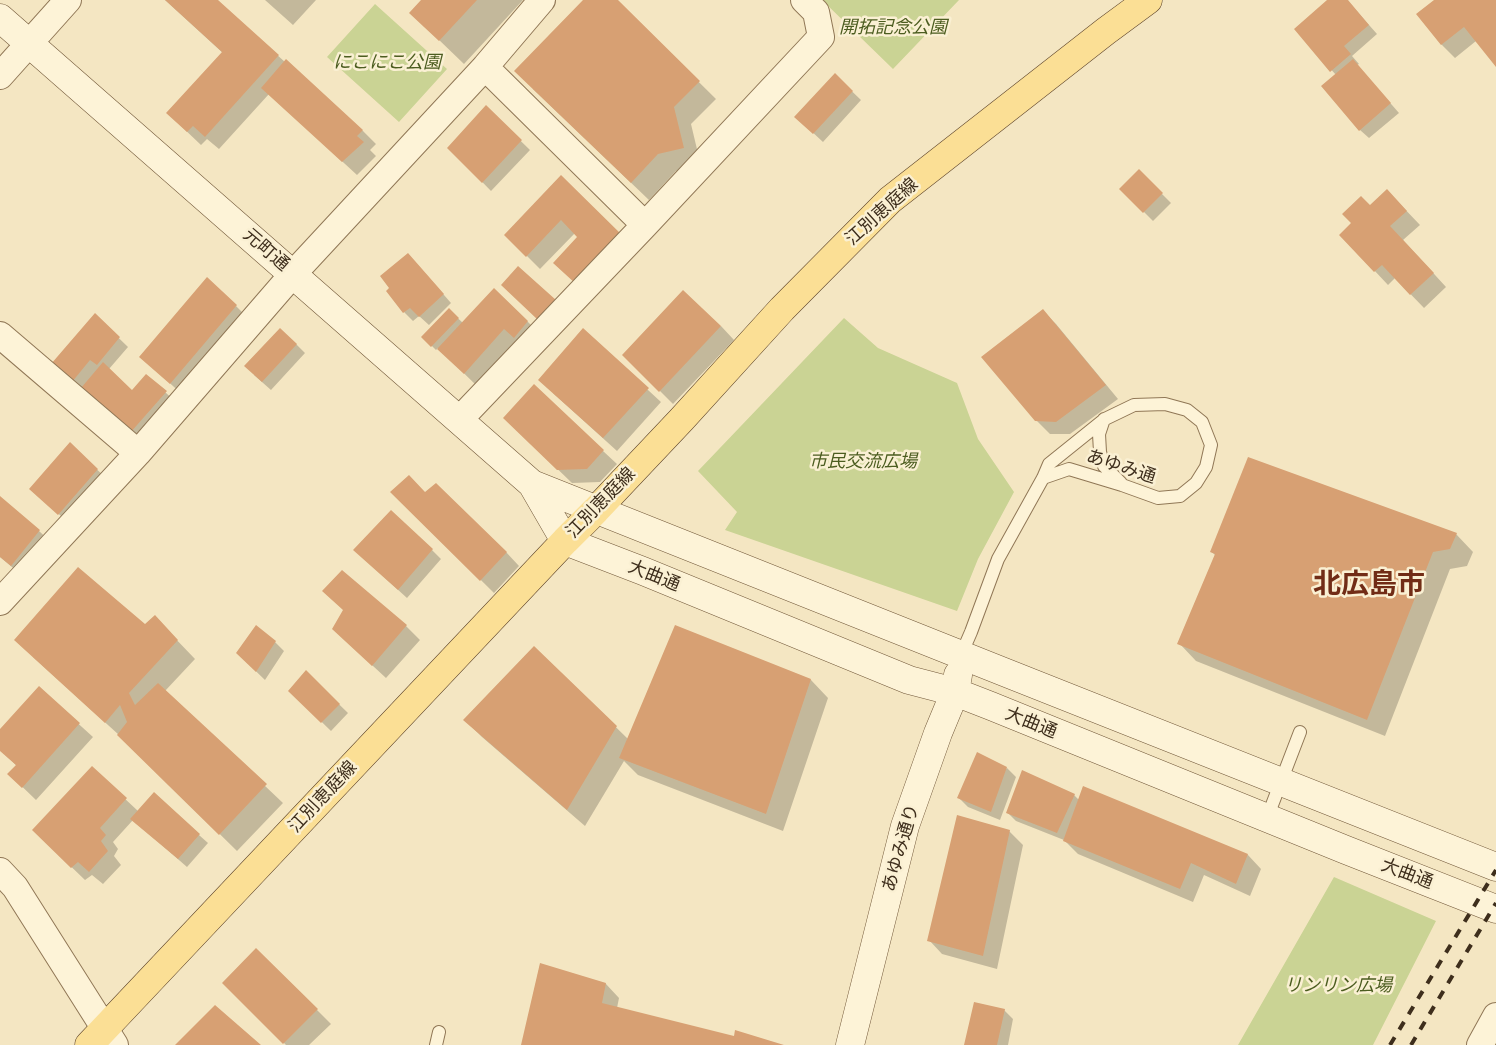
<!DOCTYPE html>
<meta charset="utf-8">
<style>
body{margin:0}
canvas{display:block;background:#f4e6c2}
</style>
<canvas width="1496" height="1045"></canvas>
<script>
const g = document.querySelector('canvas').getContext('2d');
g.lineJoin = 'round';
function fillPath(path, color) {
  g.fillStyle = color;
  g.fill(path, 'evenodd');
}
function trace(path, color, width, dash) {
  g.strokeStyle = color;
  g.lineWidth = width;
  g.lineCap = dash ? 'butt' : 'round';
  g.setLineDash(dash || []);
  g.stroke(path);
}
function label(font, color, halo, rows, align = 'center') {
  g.font = font + ' "Zilla Slab","Noto Sans JP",serif';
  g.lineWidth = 5;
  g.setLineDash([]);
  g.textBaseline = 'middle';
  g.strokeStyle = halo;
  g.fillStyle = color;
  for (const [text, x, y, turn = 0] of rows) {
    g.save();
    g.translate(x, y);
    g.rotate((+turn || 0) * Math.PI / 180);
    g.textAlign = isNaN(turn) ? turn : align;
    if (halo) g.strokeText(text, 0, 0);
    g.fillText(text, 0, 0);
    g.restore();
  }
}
fillPath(new Path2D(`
 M 822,0 L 959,0 L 893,69 Z
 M 375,4 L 447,69 L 399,122 L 327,57 Z
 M 844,318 L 878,348 L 957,383 L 978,439 L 1014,492 L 978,559 L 957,611 L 725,530 L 737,512 L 698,471 Z
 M 1334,877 L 1436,921 L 1373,1045 L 1238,1045 Z`), '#cad394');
fillPath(new Path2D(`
 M 165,0 L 216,0 L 285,62 L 286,61 L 363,131 L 376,144 L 370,150 L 376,156 L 357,175 L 269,94 L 219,149 L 207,139 L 201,145 L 181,126 L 223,53 Z
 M 265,0 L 316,0 L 293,25 Z
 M 422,0 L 523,0 L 464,64 L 411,13 Z
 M 585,0 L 616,0 L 716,99 L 691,124 L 701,166 L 676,171 L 649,200 L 533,89 Z
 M 1329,0 L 1347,0 L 1377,34 L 1352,56 L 1359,64 L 1357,65 L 1399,113 L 1369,138 L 1360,130 L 1336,75 L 1295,29 Z
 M 1436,0 L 1496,0 L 1496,65 L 1476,41 L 1455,58 L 1442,45 L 1418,14 Z
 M 835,75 L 861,100 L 823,142 L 796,117 Z
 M 486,107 L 530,150 L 491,191 L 449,148 Z
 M 1139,171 L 1171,203 L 1153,221 L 1121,189 Z
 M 561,177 L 579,237 L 575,233 L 540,269 L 506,235 Z
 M 1400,204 L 1420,225 L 1403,240 L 1446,287 L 1424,308 L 1395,278 L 1388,285 L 1341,235 L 1370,206 Z
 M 416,263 L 451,303 L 429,325 L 419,316 L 413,321 L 404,312 Z
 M 236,306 L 249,319 L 184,396 L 141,357 Z
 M 449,310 L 463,323 L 527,321 L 541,335 L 478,387 L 438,348 L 436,350 L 423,337 Z
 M 1043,311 L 1056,324 L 1118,399 L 1070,434 L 1050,434 L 1036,420 Z
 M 95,315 L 128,347 L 109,369 L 132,392 L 147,376 L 175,401 L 139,441 L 61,373 Z
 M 721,326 L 734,340 L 673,404 L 624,355 Z
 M 583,330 L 661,402 L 617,451 L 553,393 Z
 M 296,344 L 305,353 L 271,390 L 254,375 Z
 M 518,431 L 603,451 L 617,464 L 600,482 L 572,483 Z
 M 70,444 L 106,478 L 68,522 L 40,498 Z
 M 392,492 L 426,493 L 506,552 L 519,566 L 494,593 Z
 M 0,497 L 39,531 L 53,544 L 25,578 L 0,557 Z
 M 1456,534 L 1473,552 L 1467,566 L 1450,569 L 1385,736 L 1196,661 L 1179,643 L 1216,556 L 1212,552 Z
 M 432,550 L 441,559 L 407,598 L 364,559 Z
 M 342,572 L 406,626 L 420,640 L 386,678 L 347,642 Z
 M 145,626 L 172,635 L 195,659 L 165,691 L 283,803 L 237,851 L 119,735 L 33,657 Z
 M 675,627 L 811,680 L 828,698 L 783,831 L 638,775 L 624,761 L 585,826 L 482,737 L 465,720 L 534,647 L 628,739 Z
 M 275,642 L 284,651 L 265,680 L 237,653 Z
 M 306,672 L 348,713 L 331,731 L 290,691 Z
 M 39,688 L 93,737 L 36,800 L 9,774 L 17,766 L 0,750 L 0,731 Z
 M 92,768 L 138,811 L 199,835 L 208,843 L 187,867 L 133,820 L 113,842 L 118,849 L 114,856 L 121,865 L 103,884 L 92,875 L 85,880 L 33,830 Z
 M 1007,768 L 1016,777 L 1000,820 L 968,807 L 959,798 Z
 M 1083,787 L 1248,855 L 1261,869 L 1250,896 L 1204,875 L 1193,902 L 1078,854 L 1064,840 L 1016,821 L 1007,812 L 1074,795 L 1079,800 Z
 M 1009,831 L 1023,845 L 997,969 L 942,954 L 929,940 Z
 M 256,949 L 331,1024 L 309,1045 L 286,1045 L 224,983 Z
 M 540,965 L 606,984 L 619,998 L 617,1008 L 735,1038 L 782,1045 L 522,1045 Z
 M 1004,1010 L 1013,1019 L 1008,1045 L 966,1045 Z`), '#0003');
fillPath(new Path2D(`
 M 165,0 L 218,0 L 279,55 L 205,137 L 193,126 L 187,132 L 166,113 L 222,52 Z
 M 421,0 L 477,0 L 439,41 L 409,13 Z
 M 583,0 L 618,0 L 700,81 L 674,107 L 684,148 L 658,154 L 631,183 L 514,71 Z
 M 1327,0 L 1348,0 L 1369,25 L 1344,46 L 1351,54 L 1330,72 L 1294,29 Z
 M 1434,0 L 1496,0 L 1496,67 L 1464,27 L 1441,45 L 1416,14 Z
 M 286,59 L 363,130 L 357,136 L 364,142 L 342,162 L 261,88 Z
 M 1353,59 L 1391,103 L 1359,131 L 1321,86 Z
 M 835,73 L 853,91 L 813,134 L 794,117 Z
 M 486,105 L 522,140 L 482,183 L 447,148 Z
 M 1139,169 L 1163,193 L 1143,213 L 1119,189 Z
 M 561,175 L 624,237 L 576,284 L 553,263 L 577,237 L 561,220 L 526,257 L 504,235 Z
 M 1387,189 L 1407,211 L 1390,226 L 1434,273 L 1410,295 L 1382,265 L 1374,272 L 1339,235 L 1351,223 L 1342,214 L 1361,196 L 1370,205 Z
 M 408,253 L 444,294 L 419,317 L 410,308 L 403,313 L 386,291 L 389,288 L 380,276 Z
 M 518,266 L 556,300 L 538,320 L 501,285 Z
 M 207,277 L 237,305 L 170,384 L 139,357 Z
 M 494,288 L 528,321 L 514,338 L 504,329 L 464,374 L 437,349 Z
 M 683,290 L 721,326 L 659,392 L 622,355 Z
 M 449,308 L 459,318 L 431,347 L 421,337 Z
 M 1043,309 L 1106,385 L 1056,422 L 1035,421 L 981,357 Z
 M 95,313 L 120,337 L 97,365 L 90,360 L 72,382 L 51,364 Z
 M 280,328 L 297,344 L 262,382 L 244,366 Z
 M 583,328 L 649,388 L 603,438 L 538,380 Z
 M 103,362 L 132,390 L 146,374 L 167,391 L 130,433 L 81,388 Z
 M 534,384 L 604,450 L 587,469 L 557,470 L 503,418 Z
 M 70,442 L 98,469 L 58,515 L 29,489 Z
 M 1248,457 L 1457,533 L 1450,549 L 1433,552 L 1367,720 L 1177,644 L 1215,554 L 1210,552 Z
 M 409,475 L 425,492 L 436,483 L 507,552 L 480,581 L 390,492 Z
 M 0,496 L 40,530 L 11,566 L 0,557 Z
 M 391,510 L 433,549 L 398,590 L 353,550 Z
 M 78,567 L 145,624 L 155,615 L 178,640 L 129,693 L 135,705 L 158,683 L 267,784 L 219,835 L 117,735 L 127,722 L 120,705 L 105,723 L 14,640 Z
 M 342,570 L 407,625 L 372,666 L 332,629 L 343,610 L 322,591 Z
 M 256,625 L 276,641 L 256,672 L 236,653 Z
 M 675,625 L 811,679 L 766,814 L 619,758 Z
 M 534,646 L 617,726 L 567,810 L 463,720 Z
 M 306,670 L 340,704 L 321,723 L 288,691 Z
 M 39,686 L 80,723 L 22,788 L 7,774 L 16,765 L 0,751 L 0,729 Z
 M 977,752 L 1007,767 L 991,812 L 957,798 Z
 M 92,766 L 127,798 L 100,828 L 106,835 L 101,841 L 108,851 L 89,872 L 78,862 L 71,868 L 32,830 Z
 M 1022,770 L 1075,794 L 1057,833 L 1006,813 Z
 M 1083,786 L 1248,854 L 1236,884 L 1191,863 L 1180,889 L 1063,841 Z
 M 154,792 L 200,834 L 178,859 L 130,819 Z
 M 957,815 L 1010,830 L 983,956 L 927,941 Z
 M 256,948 L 318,1009 L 283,1044 L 222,983 Z
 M 540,963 L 606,983 L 602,1003 L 734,1036 L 735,1030 L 784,1045 L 521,1045 Z
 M 974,1002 L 1005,1009 L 997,1045 L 964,1045 Z
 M 215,1005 L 261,1045 L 175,1045 Z`), '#d7a073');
const lane = new Path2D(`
 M 1104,419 L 1099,434 L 1100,452 L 1104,466 L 1121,483
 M 961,655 L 971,632 L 998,559 L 1043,478 L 1049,464 L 1105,419 L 1134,405 L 1165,404 L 1187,410 L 1202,422 L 1211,445 L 1206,467 L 1196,483 L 1180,496 L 1158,498 L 1122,485 L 1069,469 L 1043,478
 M 1267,818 L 1300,732
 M 436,1045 L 439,1032`);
const street = new Path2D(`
 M 485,67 L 645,225
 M 0,76 L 68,0
 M 0,335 L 138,453
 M 459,420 L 645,225 L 821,37 L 816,12 L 804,0
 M 0,602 L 138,453 L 293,274 L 485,67 L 542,0
 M 0,871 L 15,887 L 115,1045
 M 1480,1045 L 1496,1016`);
const secondary = new Path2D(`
 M 0,18 L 532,484 L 565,541 L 643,571 L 909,680 L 955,692 L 991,706 L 1346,850 L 1496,909
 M 532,484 L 1004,672 L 1496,867
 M 850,1045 L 905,826 L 938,733 L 955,692 L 958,675`);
const primary = new Path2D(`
 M 89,1045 L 565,541 L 596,510 L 682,419 L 782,309 L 890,200 L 1106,31 L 1148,0`);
trace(lane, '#907756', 14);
trace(street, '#907756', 28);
trace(secondary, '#725839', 29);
trace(primary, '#5e442b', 29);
trace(lane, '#fdf3d7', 12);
trace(street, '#fdf3d7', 26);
trace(secondary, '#fdf3d7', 28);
trace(primary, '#fbdf95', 28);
trace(new Path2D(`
 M 1390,1045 L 1496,870
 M 1411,1045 L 1496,903`), '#3e2e1c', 4, [9, 9]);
label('italic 18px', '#4c5d20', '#faf0d3', [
 ["開拓記念公園",893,28],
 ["にこにこ公園",387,63],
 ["市民交流広場",863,462],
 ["リンリン広場",1338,986]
]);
label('18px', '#3e2e1c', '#faf0d3', [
 ["江別恵庭線",882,212,-42],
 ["元町通",266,250,41],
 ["あゆみ通",1121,467,18],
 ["江別恵庭線",601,503,-46],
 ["大曲通",654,576,22],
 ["大曲通",1031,723,22],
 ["江別恵庭線",323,797,-47],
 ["あゆみ通り",901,848,-74],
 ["大曲通",1407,874,21]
]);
label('bold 28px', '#712c16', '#faf0d3', [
 ["北広島市",1369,585]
]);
</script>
